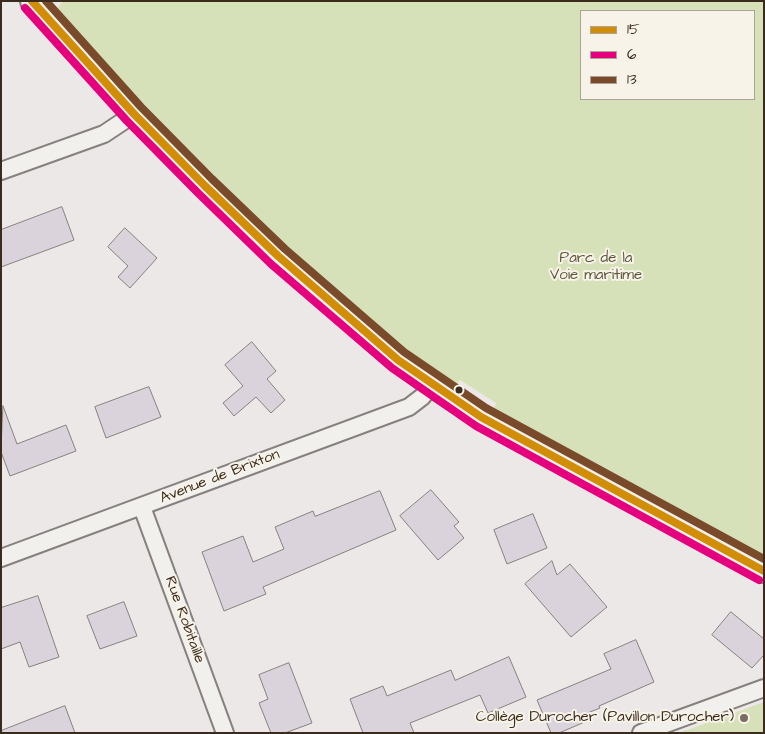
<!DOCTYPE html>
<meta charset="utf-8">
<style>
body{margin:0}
#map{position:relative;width:765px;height:734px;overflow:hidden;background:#ede8e8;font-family:"Architects Daughter",sans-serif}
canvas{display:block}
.frame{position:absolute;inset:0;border:2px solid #3b2a1e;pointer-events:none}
.legend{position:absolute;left:580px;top:10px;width:175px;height:90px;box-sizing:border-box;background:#f7f3e8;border:1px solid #aca397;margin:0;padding:6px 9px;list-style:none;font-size:15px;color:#3b2a1e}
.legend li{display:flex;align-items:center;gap:10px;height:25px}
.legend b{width:25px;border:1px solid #aca397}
</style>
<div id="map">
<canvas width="765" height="734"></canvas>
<div class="frame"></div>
<ul class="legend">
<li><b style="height:6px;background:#d18d06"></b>15</li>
<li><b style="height:6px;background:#e5007d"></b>6</li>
<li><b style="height:6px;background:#7a4b2a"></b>13</li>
</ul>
</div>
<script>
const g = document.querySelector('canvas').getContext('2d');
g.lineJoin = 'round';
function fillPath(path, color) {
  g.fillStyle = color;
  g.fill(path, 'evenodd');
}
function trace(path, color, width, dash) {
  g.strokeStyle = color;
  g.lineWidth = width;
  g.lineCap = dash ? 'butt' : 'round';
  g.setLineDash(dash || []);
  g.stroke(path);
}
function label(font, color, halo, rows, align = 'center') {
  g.font = font + ' "Architects Daughter",sans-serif';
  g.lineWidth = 4;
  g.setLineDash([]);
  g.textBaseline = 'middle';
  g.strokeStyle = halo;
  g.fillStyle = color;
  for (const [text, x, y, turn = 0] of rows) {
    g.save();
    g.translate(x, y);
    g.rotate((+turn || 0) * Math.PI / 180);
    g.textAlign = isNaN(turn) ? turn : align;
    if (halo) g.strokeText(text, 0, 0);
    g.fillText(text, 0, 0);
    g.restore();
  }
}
fillPath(new Path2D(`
 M 63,1 L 764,1 L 764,555 L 494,408 L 496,403 L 460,380 L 457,385 L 452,382 C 403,350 360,311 317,273 C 225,190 139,102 57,9 ZM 581,11 L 754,11 L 754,99 L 581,99 Z
 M 764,702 L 764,733 L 679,733 Z`), '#d6e1b9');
const building = new Path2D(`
 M 62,207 L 74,240 L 1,267 L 1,230 Z
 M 125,228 L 157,258 L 130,288 L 118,277 L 128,266 L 108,247 Z
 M 252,342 L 276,371 L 267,379 L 285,400 L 271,413 L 256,397 L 234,416 L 223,403 L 243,386 L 225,365 Z
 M 149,387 L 161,417 L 106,438 L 95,407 Z
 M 3,406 L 17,444 L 66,425 L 76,451 L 10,476 L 1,452 Z
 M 431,490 L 459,522 L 454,526 L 464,538 L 438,560 L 400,516 Z
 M 380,491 L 396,530 L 263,587 L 266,594 L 224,611 L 202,552 L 243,536 L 253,562 L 284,549 L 275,527 L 313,511 L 315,516 Z
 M 533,514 L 547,548 L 507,564 L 494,530 Z
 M 552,561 L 557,575 L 570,564 L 607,607 L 571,637 L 525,584 Z
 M 38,596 L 59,657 L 29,667 L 20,642 L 1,649 L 1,608 Z
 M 124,602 L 137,636 L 100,649 L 87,616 Z
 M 731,612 L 764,639 L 764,655 L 752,668 L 712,635 Z
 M 636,640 L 654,682 L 599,706 L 600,708 L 585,714 L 587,721 L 559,733 L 551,733 L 537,700 L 611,669 L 604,654 Z
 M 509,657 L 526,697 L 488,713 L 480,695 L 410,723 L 414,733 L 363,733 L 350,699 L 383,686 L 387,696 L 451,670 L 455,680 Z
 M 289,663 L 312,723 L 285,733 L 271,733 L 259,703 L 268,699 L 259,675 Z
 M 65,706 L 75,733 L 1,733 L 1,731 Z`);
fillPath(building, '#dad3dc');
trace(building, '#86817e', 1);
const street = new Path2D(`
 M 1,171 L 104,134 L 134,114
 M 142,507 L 225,733
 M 1,558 L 409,407 L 422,397 L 432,385
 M 641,733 L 764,688`);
const secondary = new Path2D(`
 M 32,1 L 134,114 L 205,186 L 278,256 L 398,360 L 432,385 L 481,417 L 764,571`);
trace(street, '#86817e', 20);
trace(secondary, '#86817e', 26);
trace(street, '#f1f0ec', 16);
trace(secondary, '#f1f0ec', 22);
trace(new Path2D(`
 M 32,1 L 134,114 L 205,186 L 278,256 L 398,360 L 481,417 L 764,571`), '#d18d06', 8);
trace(new Path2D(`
 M 25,8 L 127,121 L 198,193 L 271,264 L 392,368 L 476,426 L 759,580`), '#e5007d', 8);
trace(new Path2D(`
 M 46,1 L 141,107 L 212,179 L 285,249 L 404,352 L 486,408 L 764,559`), '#7a4b2a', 8);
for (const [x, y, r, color] of [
 [459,390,4.5,"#3b2a1e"],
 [744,718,5,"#796c65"]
]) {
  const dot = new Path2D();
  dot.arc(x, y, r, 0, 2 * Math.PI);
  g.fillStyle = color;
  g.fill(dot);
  trace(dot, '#f7f3e8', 2);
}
label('15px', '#5d563b', '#f7f3e8', [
 ["Parc de la",596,259],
 ["Voie maritime",596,276]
]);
label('15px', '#3b2a1e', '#f7f3e8', [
 ["Avenue de Brixton",220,477,-21],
 ["Rue Robitaille",184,620,70]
]);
label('15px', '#3b2a1e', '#f7f3e8', [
 ["Collège Durocher (Pavillon Durocher)",734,718]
], 'right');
</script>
